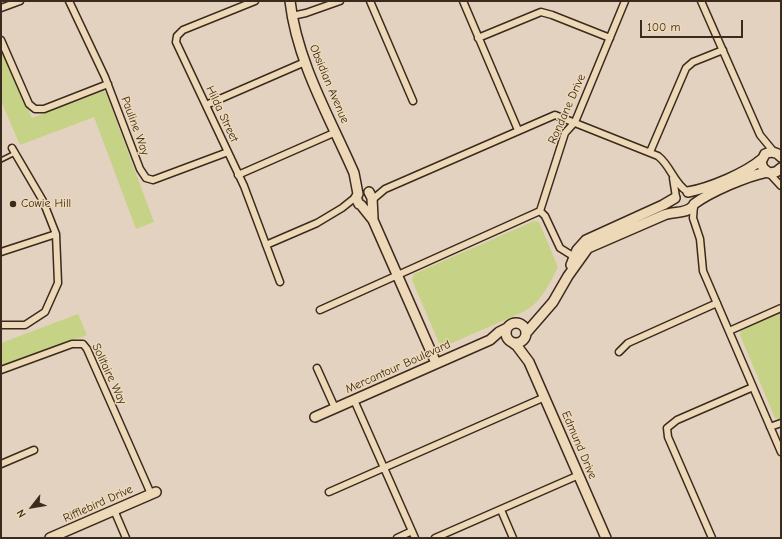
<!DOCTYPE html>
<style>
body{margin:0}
#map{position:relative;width:782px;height:539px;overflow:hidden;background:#e4d2c0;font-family:"Comic Neue",sans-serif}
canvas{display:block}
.frame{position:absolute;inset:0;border:2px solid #3b2a1e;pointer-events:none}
.north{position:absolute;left:12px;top:487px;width:40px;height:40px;-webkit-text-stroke:3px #edd9b7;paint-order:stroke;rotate:239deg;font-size:11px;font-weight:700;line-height:16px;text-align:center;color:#3b2a1e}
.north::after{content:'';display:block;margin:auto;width:14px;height:18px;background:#3b2a1e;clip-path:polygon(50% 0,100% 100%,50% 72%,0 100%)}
.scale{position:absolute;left:640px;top:20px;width:103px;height:18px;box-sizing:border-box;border:2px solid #3b2a1e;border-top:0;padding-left:5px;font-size:12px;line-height:14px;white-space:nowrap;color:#3b2a1e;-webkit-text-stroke:3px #edd9b7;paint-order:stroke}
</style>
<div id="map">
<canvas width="782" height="539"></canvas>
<div class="frame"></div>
<div class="north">N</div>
<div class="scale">100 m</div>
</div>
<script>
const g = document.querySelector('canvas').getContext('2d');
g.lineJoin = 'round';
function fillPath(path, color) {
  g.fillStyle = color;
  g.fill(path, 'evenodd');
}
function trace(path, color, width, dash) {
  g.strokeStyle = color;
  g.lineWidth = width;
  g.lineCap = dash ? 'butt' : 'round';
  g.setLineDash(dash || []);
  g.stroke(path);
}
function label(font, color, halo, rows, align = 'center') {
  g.font = font + ' "Comic Neue",sans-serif';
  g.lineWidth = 3;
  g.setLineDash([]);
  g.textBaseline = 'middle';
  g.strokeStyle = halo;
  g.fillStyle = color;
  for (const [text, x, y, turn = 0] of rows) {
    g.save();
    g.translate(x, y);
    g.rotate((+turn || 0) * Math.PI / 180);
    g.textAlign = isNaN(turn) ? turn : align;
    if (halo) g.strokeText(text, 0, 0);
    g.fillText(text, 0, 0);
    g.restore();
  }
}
fillPath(new Path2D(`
 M 1,48 L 32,118 L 104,91 L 106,93 L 154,222 L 136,229 L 94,117 L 20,145 L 1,101 Z
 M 534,221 L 539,222 L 558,267 C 549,284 542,302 523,312 L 445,346 L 439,343 L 412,280 L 414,274 Z
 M 781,313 L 781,419 L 779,419 L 775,418 L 740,335 L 741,330 Z
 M 78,314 L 87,335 L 1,367 L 1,343 Z`), '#c6d285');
const lane = new Path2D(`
 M 1,160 L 15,153`);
const street = new Path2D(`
 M 69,1 L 105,77 L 140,169 L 146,178 L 153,180 L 228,152
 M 255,1 L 183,30 L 177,36 L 176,42 L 244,186 L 280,282
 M 370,1 L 413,101
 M 463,1 L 518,130
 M 701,1 L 760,135 L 774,152
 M 1,8 L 20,1
 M 292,16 L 306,13 L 340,1
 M 478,38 L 541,12 L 552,15 L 610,38
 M 1,40 L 29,104 L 35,109 L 44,109 L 108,84
 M 206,105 L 305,62
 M 650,152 L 686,68 L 693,62 L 723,50
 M 769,173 L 781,186
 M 238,175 L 336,132
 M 673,178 L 676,197
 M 372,200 L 385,189 L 555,115 L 658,156 C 671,166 674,184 688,192
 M 694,205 L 693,218 L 700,239 L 703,271 L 781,452
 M 266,245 L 317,223 L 342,208 L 357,196
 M 1,252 L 56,234
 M 576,258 L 560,248 L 545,216 L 540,211 L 565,133 L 575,122 L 625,1
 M 320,310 L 540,211
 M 1,325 L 25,325 L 45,312 L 58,283 L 56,234 L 43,201 L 12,148
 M 729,331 L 781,308
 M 619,352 L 628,343 L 717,303
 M 317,368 L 335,408
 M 1,370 L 72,344 L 83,344 L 87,349 L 151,494
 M 354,400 L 415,538
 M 770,427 L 781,423
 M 1,464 L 34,450
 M 329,492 L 545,397
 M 114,510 L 126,538
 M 501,510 L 513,538
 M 397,538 L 412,531
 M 435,538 L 579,475
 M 712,538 L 668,437 L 667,428 L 677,420 L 753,387`);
const secondary = new Path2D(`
 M 290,1 C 297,62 330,118 354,173 L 358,194 L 356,198 L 359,204
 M 781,157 C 777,152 771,151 765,154 L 761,162 L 763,168 L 769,173 L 776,172 L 781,168
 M 369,192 L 372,198 L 373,218
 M 688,192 C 710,188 746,173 762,159
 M 694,204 C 710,192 747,176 767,172
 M 361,205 L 373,220 L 436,363
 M 571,265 L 577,250 L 586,240 L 663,205 L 675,198
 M506 333a10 10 0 1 1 20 0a10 10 0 1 1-20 0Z
 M 527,332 L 553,302 L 568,276 L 588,248 L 664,215 C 674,211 687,214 693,206
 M 513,343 L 517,346 L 529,362 L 606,538
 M 315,417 L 490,340 L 499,332 L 507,328
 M 50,538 L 156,492`);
trace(lane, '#3b2a1e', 6);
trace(street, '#3b2a1e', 9);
trace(secondary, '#3b2a1e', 12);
trace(lane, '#edd9b7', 3);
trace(street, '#edd9b7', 6);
trace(secondary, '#edd9b7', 9);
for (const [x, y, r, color] of [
 [13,204,4,"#3b2a1e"]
]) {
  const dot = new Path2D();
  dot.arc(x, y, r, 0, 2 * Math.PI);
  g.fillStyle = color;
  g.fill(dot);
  trace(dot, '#edd9b7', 1.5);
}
label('12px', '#3b2a1e', '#edd9b7', [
 ["Obsidian Avenue",329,84,67],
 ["Rondane Drive",567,109,-66],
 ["Hilda Street",222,114,65],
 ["Pauline Way",135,126,70],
 ["Mercantour Boulevard",398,367,-24],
 ["Solitaire Way",109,374,65],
 ["Edmund Drive",579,445,67],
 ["Rifflebird Drive",98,504,-24]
]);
label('12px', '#3b2a1e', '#edd9b7', [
 ["Cowie Hill",21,204]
], 'left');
</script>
